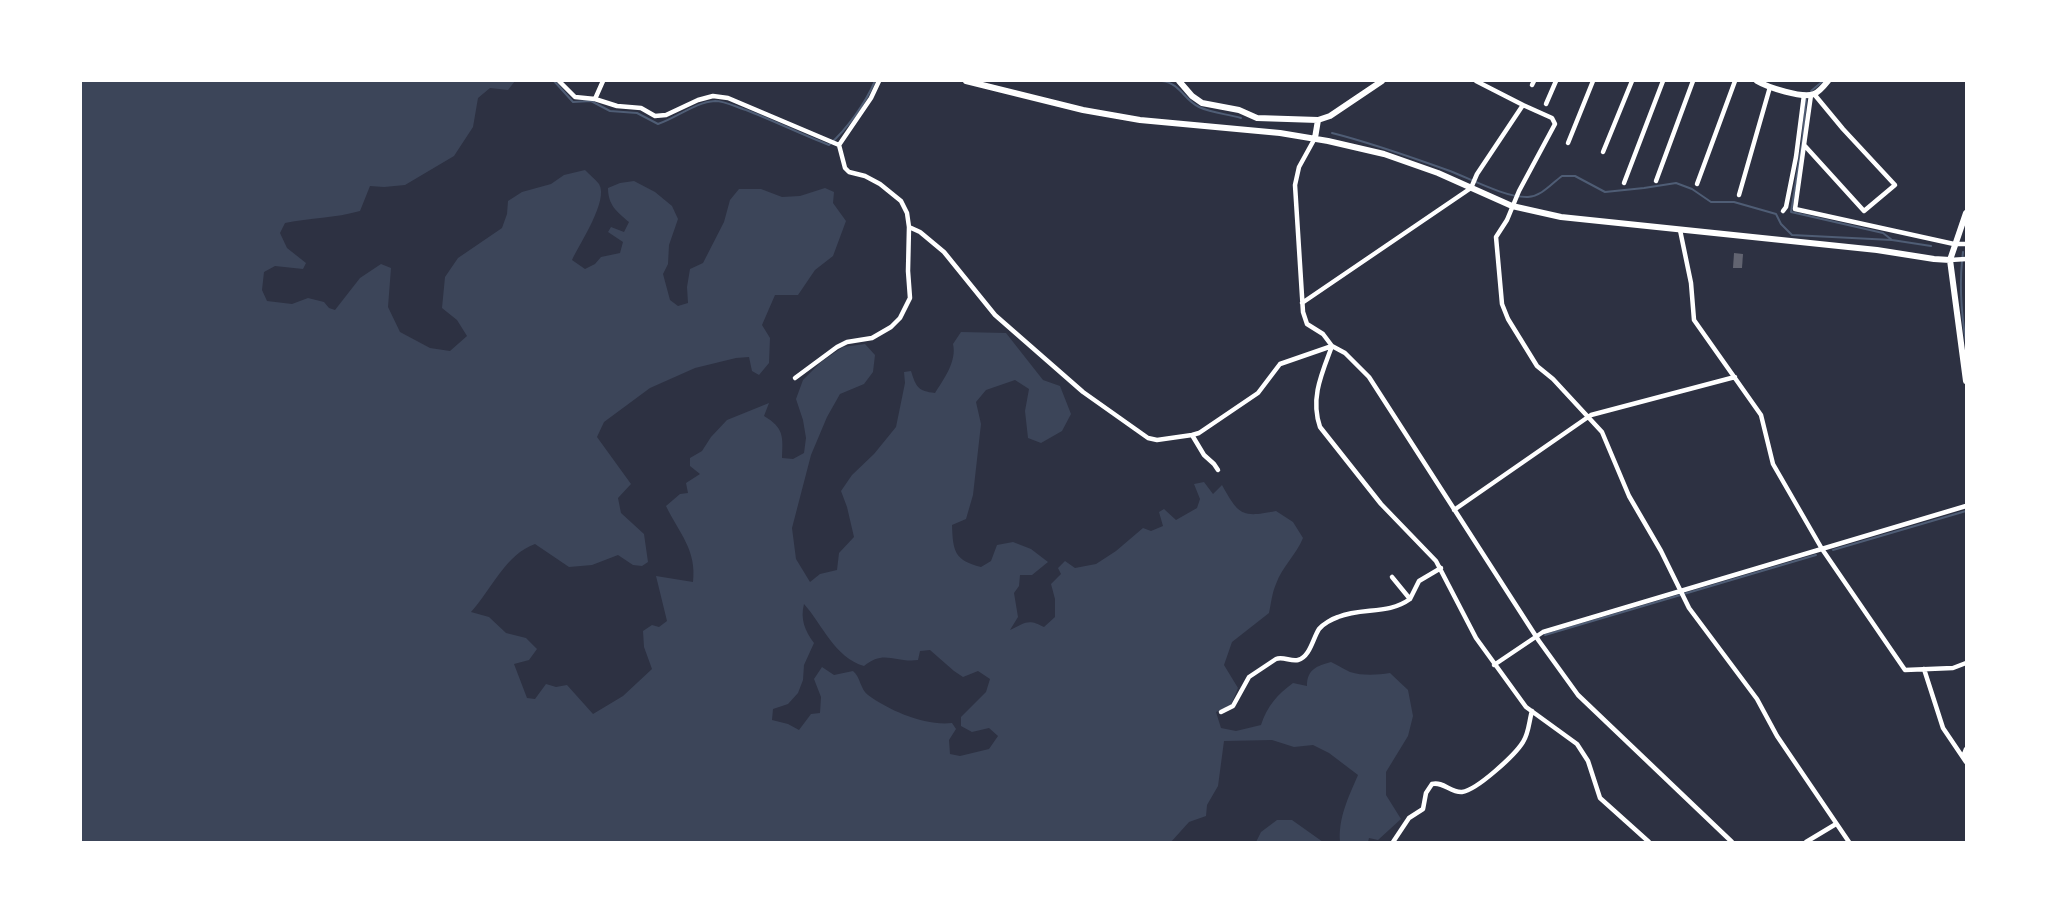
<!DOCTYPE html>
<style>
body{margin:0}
#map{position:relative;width:2047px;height:923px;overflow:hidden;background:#2d3142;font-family:"Fira Sans Condensed",sans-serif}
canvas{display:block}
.frame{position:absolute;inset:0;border:82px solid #fff;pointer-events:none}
</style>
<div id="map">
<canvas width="2047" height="923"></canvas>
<div class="frame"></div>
</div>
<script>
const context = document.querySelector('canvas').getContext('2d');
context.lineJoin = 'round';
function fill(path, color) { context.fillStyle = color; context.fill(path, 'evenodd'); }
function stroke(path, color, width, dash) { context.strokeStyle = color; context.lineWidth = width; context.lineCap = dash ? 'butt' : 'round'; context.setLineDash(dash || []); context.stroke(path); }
fill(new Path2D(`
 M81,81H515L508,90L490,88L478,98L473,127L454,156L405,185L384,187L370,186L360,211C335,218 310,218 285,223L280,233L287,248L306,263L303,269L275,266L264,272L262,290L267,301L292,304L308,298L324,302L329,308L335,310L360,278L381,264L391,268L388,307L400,332L430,348L450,351L467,336L457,320L442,308L445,277L458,258L502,228L507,214L508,201L522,192L551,184L564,175L585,170C589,174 595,179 599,184C609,200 580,243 572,260L585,269L595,264L601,257L620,253L623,242L608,232L611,227L624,232L629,222C617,212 608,205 608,188L620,183L634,181L655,192L672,206L678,219L669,245L668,264L663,274L670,300L678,306L688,303L687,287L690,269L703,263L724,222L730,200L739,189H761L782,197L800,196L825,188L834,192L833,203L846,221L833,256L815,270L798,295H775L762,325L770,338L769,363L759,375L752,371L749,357L736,358L695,368L650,388L604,422L597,437L631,484L618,498L621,513L644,534L648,562L642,566L633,565L618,555L592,565L569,567L535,544C506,554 491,590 471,612L489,617L506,633L526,638L537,649L529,660L514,664L527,698L535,699L546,684L556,687L567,685L593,714L623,696L652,669L644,647L643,631L652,625L659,627L667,621L656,576L693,582C697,550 679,533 666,506L680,494L688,493L686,483L700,474L690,466V458L702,451L711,437L727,420L769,403L764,416C784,428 783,436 782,458L793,459L804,453L806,438L803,420L796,399L803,380L821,362L843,347L865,344L875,355L873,372L864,384L840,394L827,417L811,455L792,528L796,559L810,582L820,574L837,570L839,553L854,537L847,507L841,491L852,475L874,454L896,427L905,383L904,372L911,371C916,387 918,391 935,393C944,379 957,361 953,344L961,332L1006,333L1043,380L1060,386L1071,414L1062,431L1041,443L1028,438L1025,411L1029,389L1015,380L986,390L976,402L981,424L973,495L966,519L952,525C953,551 954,560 981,567L991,561L997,545L1013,542L1031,549L1048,562L1032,575H1020L1019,586L1014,593L1018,617L1010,630C1025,623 1028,618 1044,627L1055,617V599L1051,584L1061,574L1058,568L1065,561L1075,568L1096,564L1116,551L1143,528L1151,531L1163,526L1159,512L1164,509L1176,520L1197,508L1200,499L1194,484L1204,482L1213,494L1222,485C1239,515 1241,518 1276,511L1293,522L1303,538C1296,555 1282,567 1276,584C1272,593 1271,604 1269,613L1232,642L1224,665L1238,688L1231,705L1216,712L1221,728L1236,731L1261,725C1267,706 1278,694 1293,683L1307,686C1307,669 1317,666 1331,662C1338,665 1343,669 1350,672C1363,676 1377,675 1390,673L1408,690L1413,716L1408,736L1386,772V795L1401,819L1378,840L1369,838L1368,842H1340C1338,818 1349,796 1358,775L1329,753L1313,745L1294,747L1272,740L1224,741L1218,786L1207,805L1206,816L1189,822L1171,842H81ZM804,604C822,624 835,658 864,666C884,649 895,663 918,660L920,651L930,650L954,671L963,677L978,671L990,679L986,692L961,717V726L972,732L989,728L998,736L989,749L960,756L950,754L949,740L956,729L952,723C925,726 890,711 868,695C860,689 861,678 853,671L834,675L822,667L814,679L821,697L820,713L811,714L799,730L788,724L772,720L773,709L788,704L798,693L803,680L804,665L814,643C805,631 800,619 804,604Z
 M1277,820H1292L1323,842H1256L1261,832Z`), '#3c4559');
stroke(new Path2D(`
 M554,81L573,102L591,101L610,111L637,113L658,124C677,118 695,102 715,101C725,101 736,107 746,110C774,121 801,134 829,145C847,129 865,104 875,81
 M1162,81C1180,83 1184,100 1199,107C1212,113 1227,114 1241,118
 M1811,91L1823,81
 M1806,100L1802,144L1791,212L1883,233L1892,240
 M1332,133C1372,143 1411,157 1450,171C1471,179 1506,198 1528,197C1542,196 1551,184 1562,176H1575L1605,192L1644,188L1676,183L1692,189L1711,202H1734L1776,214L1781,224L1792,235L1892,240L1931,246
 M1963,252C1959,282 1961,312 1966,342
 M1833,550L1966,511
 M1545,635L1816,555`), '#4f5d75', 2);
fill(new Path2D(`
 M1734,253L1743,254L1742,268H1733Z`), '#626471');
stroke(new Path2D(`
 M559,81L575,97L595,99L603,81
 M879,81L871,98L839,145L845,168L849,172L865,176L880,184L901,201L907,213L909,227L920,232L944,252L995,315L1083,392L1148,438L1157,440L1192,435L1199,433L1258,393L1280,364L1332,346L1345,353L1369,377L1539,641L1578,695L1732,842
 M1532,85L1534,81
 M1811,95L1795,209L1954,244H1966
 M595,99L617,106L641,108L655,116L666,115L698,100L713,96L728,98L839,145
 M1546,104L1556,81
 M1523,105L1552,118L1555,124L1519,191L1507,220L1496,237L1502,304L1508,319L1537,366L1553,379L1602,432L1629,496L1661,551L1689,608L1757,699L1777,736L1849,842
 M1315,138L1299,167L1295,185L1303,312L1307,324L1323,334L1332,346C1322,373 1310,398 1320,427L1381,504L1436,561L1476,638L1526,707L1577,744L1588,761L1600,798L1649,842
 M1568,143L1593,81
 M1805,146L1864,211L1895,185L1843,129L1814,94
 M1603,152L1632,81
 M1656,181L1693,81
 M1624,183L1663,81
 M1697,184L1735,81
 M1739,195L1770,87
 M1783,211L1786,207L1796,157L1804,95
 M1680,230L1691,283L1694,320L1761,415L1773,464L1822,549L1905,670L1953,668L1966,663
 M1950,260L1966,259
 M1302,303L1471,188L1477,174L1523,105L1476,81
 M795,378L837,347L847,342L872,338L891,327L900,318L910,298L908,271L909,227
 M1192,435L1204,455L1214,464L1218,470
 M1454,510L1591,415L1735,377
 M1392,577L1410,599L1419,581L1441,568
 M1494,665L1543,632L1966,506
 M1924,669L1943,728L1966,762
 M1221,712L1233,706L1249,677L1276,659C1283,656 1291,662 1298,660C1310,657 1313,638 1319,629C1323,624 1332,619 1338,617C1363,607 1388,615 1410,599
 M1963,757L1966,749
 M1393,842L1409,818L1423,809L1426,793L1432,784C1443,781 1451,793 1462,792C1477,790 1515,755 1523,742C1529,733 1529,721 1532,711
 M1806,842L1836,824`), '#fff', 4.5);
stroke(new Path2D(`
 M966,81L1083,110L1140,120L1280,133L1328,141L1384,154L1438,173L1512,206L1561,217L1877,250L1934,259L1950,260
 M1179,81L1192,96L1202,103L1239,110L1257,118L1318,120L1330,116L1382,81
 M1757,81C1767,87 1803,99 1814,94C1819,92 1824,86 1828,81
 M1315,138L1318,120
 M1966,213L1950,260L1966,381`), '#fff', 6);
</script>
